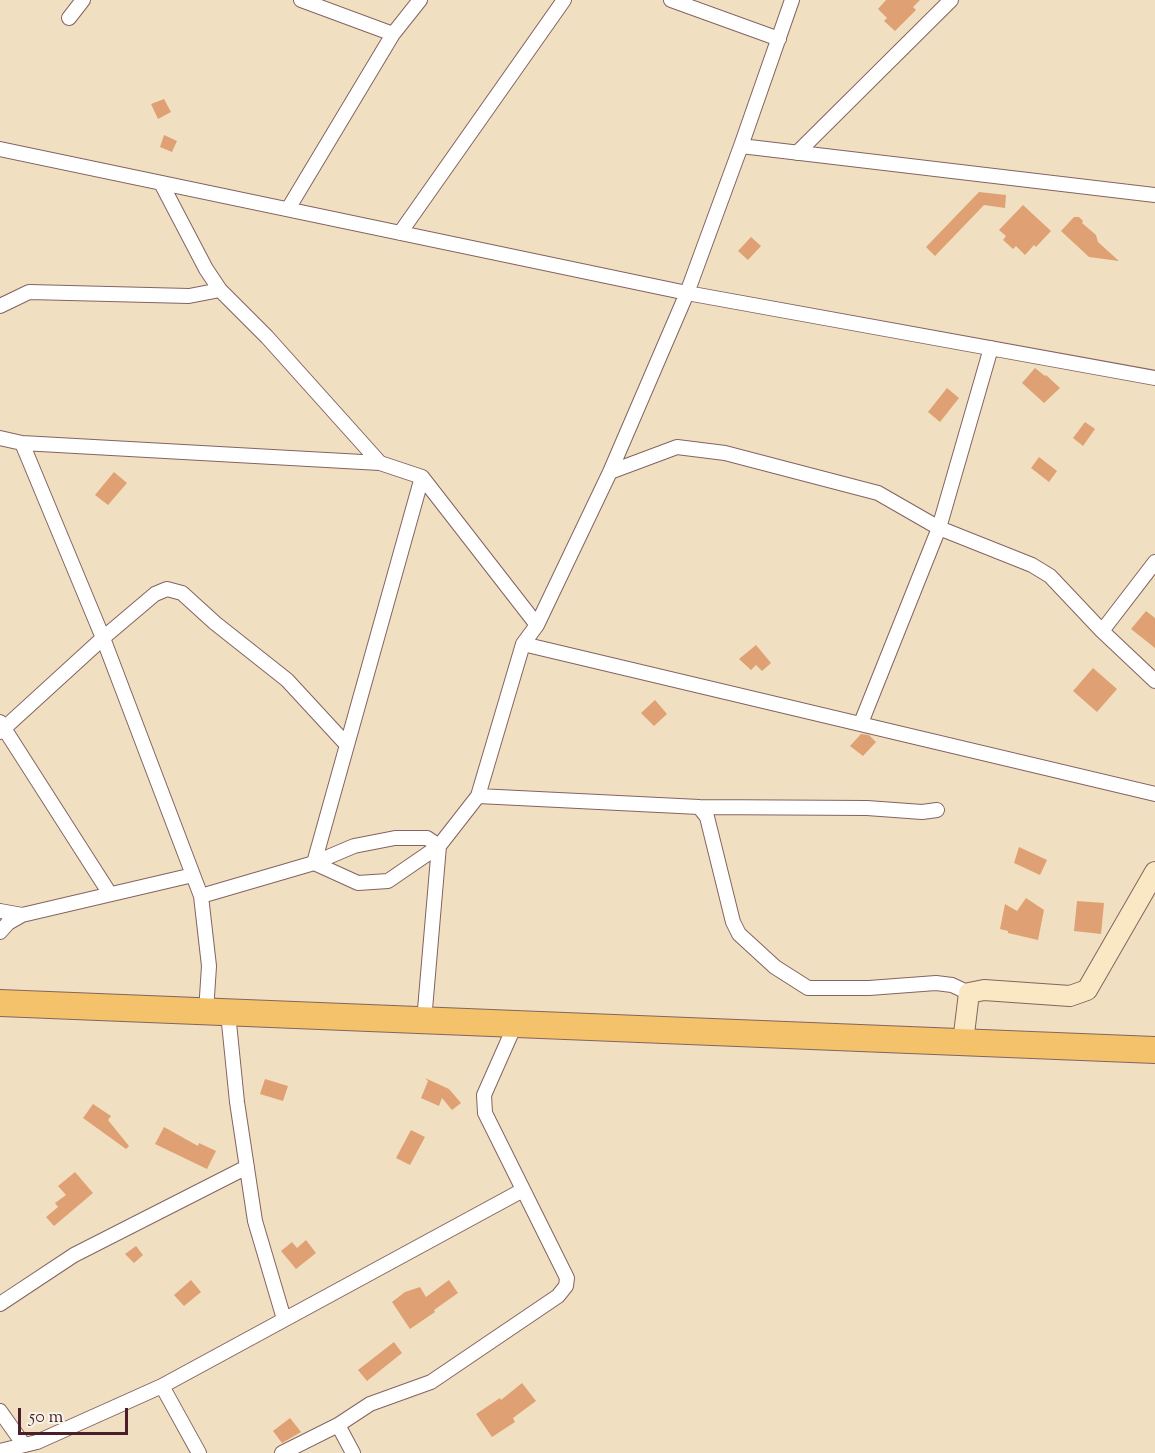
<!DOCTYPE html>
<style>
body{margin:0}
#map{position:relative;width:1155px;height:1453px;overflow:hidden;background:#f0e0c1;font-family:"Sorts Mill Goudy",serif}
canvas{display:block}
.scale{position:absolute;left:18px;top:1408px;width:110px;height:27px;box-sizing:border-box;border:3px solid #4a1f2b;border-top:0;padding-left:8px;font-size:18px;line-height:21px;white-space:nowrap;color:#4a1f2b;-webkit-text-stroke:4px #f7f3e8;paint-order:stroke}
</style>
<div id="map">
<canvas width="1155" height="1453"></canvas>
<div class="scale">50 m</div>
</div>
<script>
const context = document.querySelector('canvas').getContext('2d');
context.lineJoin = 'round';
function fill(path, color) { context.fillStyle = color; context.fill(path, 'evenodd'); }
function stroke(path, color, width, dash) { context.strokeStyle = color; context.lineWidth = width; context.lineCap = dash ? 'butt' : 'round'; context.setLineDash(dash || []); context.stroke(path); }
fill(new Path2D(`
 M886,0H920L913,7L916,10L895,31L884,21L887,18L878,9Z
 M164,99L171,112L158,119L151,104Z
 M164,135L177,141L172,152L160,147Z
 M979,192L1006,195L1005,208L984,205L935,256L926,247Z
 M1023,205L1051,231L1036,247L1034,245L1025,255L1016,246L1013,249L1003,240L1006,236L999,230Z
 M1074,217H1079L1083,221L1082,223L1096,235L1098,242L1119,261L1089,257L1061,231Z
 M751,237L761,246L748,260L738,251Z
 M1035,368L1045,376L1046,375L1060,388L1044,403L1022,383Z
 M947,388L959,398L940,422L928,412Z
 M1085,422L1095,429L1083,446L1073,438Z
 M1039,457L1057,471L1049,482L1031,468Z
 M114,472L127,483L108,505L95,495Z
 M1146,611L1155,618V648L1131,629Z
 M756,645L771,663L762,671L756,665L751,670L739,659Z
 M1093,668L1117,689L1097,712L1073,691Z
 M655,700L667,714L654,726L641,713Z
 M861,734L869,735L876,742L863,756L850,746Z
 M1019,847L1047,860L1040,875L1014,863Z
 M1026,898L1044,910L1038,940L1008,933V931L1000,929L1005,904L1017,911Z
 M1077,901L1104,903L1101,934L1074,931Z
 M425,1078L449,1089L461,1103L452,1110L442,1098L439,1106L421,1098L428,1081Z
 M265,1079L288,1086L283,1101L260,1094Z
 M93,1104L111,1116L108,1120L129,1146L126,1149L83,1118Z
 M164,1127L198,1146L199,1143L216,1151L207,1169L155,1144Z
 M411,1130L425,1137L410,1165L396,1158Z
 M75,1172L93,1193L54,1226L46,1217L58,1207L55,1203L66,1195L58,1186Z
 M306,1240L316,1253L296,1269L281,1251L292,1242L297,1248Z
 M136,1246L143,1255L134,1263L125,1254Z
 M191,1280L201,1292L184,1306L174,1295Z
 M449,1280L458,1293L434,1310L435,1312L410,1329L392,1302L405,1292L420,1287L426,1297Z
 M394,1342L402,1353L367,1381L358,1370Z
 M522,1383L536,1401L513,1418L515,1422L492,1437L476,1414L500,1398L501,1400Z
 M290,1418L301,1432L282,1443L273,1431Z`), '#dfa073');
const street = new Path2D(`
 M301,0L393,34
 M671,0L779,39
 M69,18L83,0
 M741,146L1155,195
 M0,149L687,293L1155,378
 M797,153L951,0
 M161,183L206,269L220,290L267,337L380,463
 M288,209L393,34L420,0
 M400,233L564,0
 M0,306L29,292L189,296L220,290
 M0,438L22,443L380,463L422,477L537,625
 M22,443L103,638L201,896L209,966L206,1012
 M610,472L677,447L725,453L878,493L939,528L1032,565L1050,576L1102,631L1155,681
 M1102,631L1155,562
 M523,644L1155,794
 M0,722L110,894
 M861,723L939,528L991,348
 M0,732L103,638L155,594L167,589L182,593L215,623L287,680L347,745
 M478,796L699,807L707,817L733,922L739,934L775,967L808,988H869L936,983L952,985L969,993
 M699,807L867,808L922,812L937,810
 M314,863L358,883L388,881L439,846L478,796L523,644L537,625L610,472L687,293L741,146L792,0
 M314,863L354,846L395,838H427L439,846L424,1021
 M201,896L314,863L422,477
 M0,911L22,915
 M0,932L8,923L22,915L193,875
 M228,1013L237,1102L255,1221L284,1319
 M0,1304L74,1255L247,1167
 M162,1386L199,1453
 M0,1411L24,1445
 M338,1425L353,1453
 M0,1451L37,1442L162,1386L523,1190
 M282,1453L338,1425L370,1404L431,1382L558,1296L566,1286L567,1278L485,1113L484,1095L515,1025`);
const secondary = new Path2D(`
 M963,1042L969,993L984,990L1070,996L1087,990L1155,872`);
const highway = new Path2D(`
 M0,1003L1155,1050`);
stroke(street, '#846360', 16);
stroke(secondary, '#846360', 22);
stroke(highway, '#846360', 28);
stroke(street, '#fff', 14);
stroke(secondary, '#fae7c3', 20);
stroke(highway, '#f3c26a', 26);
</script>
